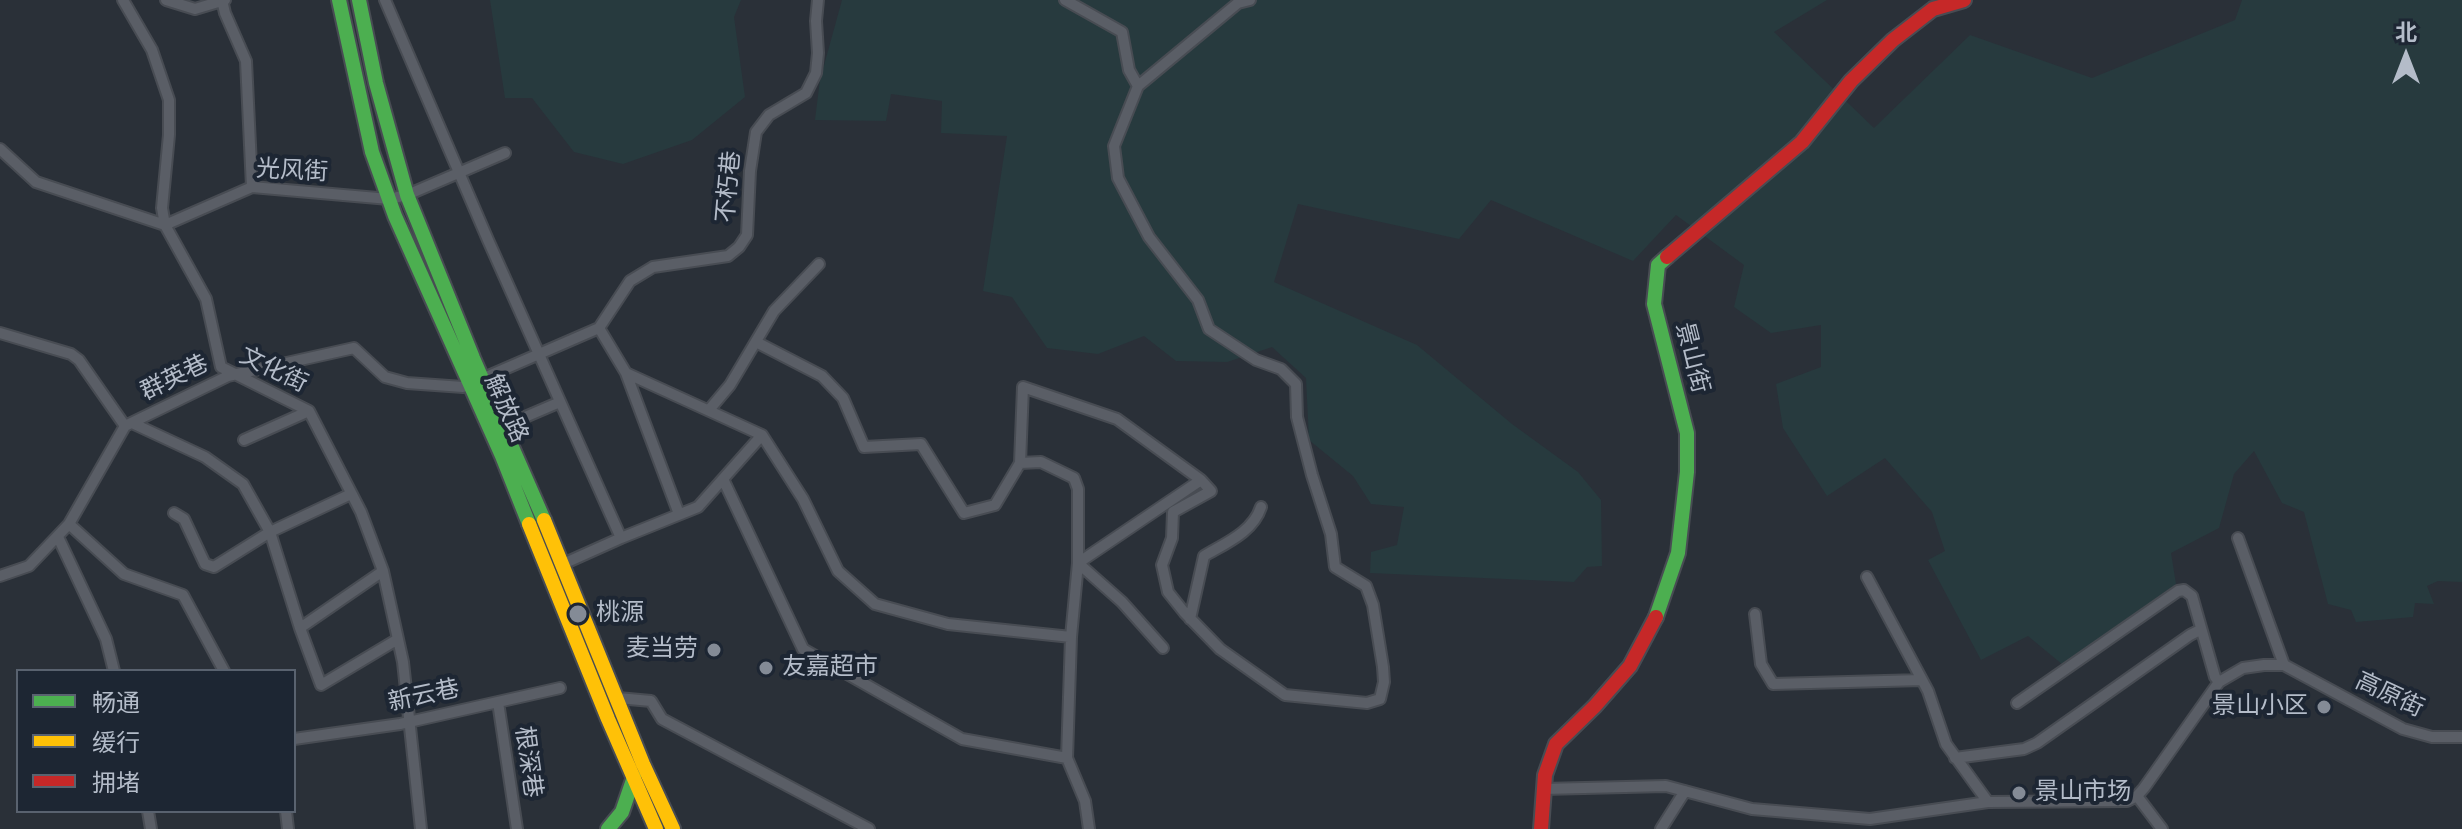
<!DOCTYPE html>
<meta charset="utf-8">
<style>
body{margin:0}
#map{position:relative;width:2462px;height:829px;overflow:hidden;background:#2a3038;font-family:"Titillium Web","Noto Sans SC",sans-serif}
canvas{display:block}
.legend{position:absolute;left:16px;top:669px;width:280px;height:144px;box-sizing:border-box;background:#1d2633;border:2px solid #59626f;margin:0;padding:10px 14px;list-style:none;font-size:24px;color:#b4bcc9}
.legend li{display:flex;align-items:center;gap:16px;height:40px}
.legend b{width:40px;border:2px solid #59626f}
.north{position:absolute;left:2366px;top:16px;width:80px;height:80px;-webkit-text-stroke:6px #1d2633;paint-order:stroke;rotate:0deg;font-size:22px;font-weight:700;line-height:32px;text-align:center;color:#b4bcc9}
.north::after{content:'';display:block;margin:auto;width:28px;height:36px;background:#b4bcc9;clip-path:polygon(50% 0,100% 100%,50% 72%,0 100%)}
</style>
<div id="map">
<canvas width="2462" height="829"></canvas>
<ul class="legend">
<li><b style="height:10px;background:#4caf50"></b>畅通</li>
<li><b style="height:10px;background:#ffc107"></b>缓行</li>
<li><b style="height:10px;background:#c62828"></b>拥堵</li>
</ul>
<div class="north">北</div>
</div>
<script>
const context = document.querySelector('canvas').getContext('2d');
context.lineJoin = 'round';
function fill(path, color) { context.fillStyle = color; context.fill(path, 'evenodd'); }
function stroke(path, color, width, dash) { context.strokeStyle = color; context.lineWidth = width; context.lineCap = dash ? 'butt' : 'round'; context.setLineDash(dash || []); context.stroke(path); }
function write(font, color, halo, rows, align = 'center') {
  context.font = font + ' "Titillium Web","Noto Sans SC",sans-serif'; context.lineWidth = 8; context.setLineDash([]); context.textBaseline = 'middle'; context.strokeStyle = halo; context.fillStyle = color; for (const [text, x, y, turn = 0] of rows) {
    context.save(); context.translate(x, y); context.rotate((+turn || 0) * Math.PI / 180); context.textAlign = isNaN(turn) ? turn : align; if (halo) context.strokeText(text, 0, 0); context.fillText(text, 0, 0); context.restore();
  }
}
fill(new Path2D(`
 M490,0H741L734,17L745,97L692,140L623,164L574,152L532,98H505Z
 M842,0H1827L1774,32L1874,128L1970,35L2092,78L2235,20L2242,0H2462V582L2438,581L2427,586L2434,604L2415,603L2413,617L2356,622L2351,610L2328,604L2304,512L2282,503L2254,451L2234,474L2219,528L2171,553L2176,584L2063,665L2028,636L1981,660L1928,560L1945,551L1932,512L1885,458L1827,496L1783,428L1776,384L1821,367V325L1771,333L1734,307L1744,265L1676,215L1633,261L1491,200L1459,239L1298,204L1274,282L1417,345L1512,424L1578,472L1601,500L1602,566L1587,567L1574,582L1370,573L1371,552L1397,545L1404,507L1371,504L1353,476L1309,440L1306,378L1272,347L1227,362L1176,361L1144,336L1098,354L1047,348L1012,297L983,291L1007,136L941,133L942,101L891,94L886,121L815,120L820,80Z`), '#273a3e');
const street = new Path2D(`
 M123,0L152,50L169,100V135L162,208L165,225L206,299L221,367L309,411L361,512L383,571L403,662L421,829
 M166,0L195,9L225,0
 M222,0L225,13L246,61L252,187
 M385,0L488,240L621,538
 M1065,0L1122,32L1129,70L1138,86
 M0,149L36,182L165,225L252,187L389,199L407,195L505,153
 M599,328L626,373L762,435
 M0,333L71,354L79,360L125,426
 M756,342L822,376L843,398L864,447L921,444L964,513L995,505L1020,463L1023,387L1117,419L1201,480L1078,563L1122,602L1163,648
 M626,373L679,514
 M709,410L730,385L774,311L819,264
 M132,423L205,457L243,484L270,532L300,628L321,685L398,639
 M504,426L560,402
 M244,440L309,411
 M1020,463L1041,462L1074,478L1078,489V563L1071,637L1067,758
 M723,479L803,649L962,739L1067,758L1085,801L1089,829
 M1201,480L1211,491L1173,512L1172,538L1162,565L1168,592L1184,612L1220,649L1285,695L1367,703L1380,699L1384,682L1383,667L1373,605L1366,586L1335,567L1331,534L1312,475L1297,417L1296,384L1281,369L1256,360L1209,329L1198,300L1149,237L1118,178L1114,146L1138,86L1238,3L1250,0
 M174,513L184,519L205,564L214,567L270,532L351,494
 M69,524L125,426L228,376L354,348L385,377L407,383L463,387L599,328L630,281L653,267L728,256L739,247L747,235L750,171L756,132L769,115L806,93L816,73L818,53L816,21L818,0
 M58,537L106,639L114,671
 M2238,538L2284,665
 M563,564L621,538L698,507L762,435L803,499L838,571L875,604L948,624L1071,637
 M0,576L29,566L69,524L124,574L183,595L224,671
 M1867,577L1928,691L1946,744L1988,802
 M1755,614L1761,664L1773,684L1922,680
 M1190,619L1204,556C1226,543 1253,532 1261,507
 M300,628L383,571
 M618,698L651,701L662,719L869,829
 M498,702L517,829
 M2017,703L2178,591L2184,590L2192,596L2215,677L2219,682
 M294,739L400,724L560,688
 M1955,758L2024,749L2037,743L2190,635L2200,630
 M1543,789L1666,786L1752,809L1870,819L1988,802L2127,801L2137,796L2144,788L2219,682L2243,668L2264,665H2284L2403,729L2432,737H2462
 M2137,796L2162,829
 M148,811L151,829
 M286,811L288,829
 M1661,829L1685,791`);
const fast = new Path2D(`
 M339,0L372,152L395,216L502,456L529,524
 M359,0L376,83L407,195L473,358L544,520
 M1656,617L1678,553L1687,472V433L1654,304L1658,265L1667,257
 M608,829L622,812L634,777`);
const slow = new Path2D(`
 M544,520L643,764L673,829
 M529,524L608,719L656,829`);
const jam = new Path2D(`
 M1667,257L1802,142L1851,81L1893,40L1933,9L1964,0
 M1541,829L1545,775L1556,744L1595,706L1630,666L1656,617`);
stroke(street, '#484c53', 14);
stroke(fast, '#484c53', 18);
stroke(slow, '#484c53', 18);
stroke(jam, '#484c53', 18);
stroke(street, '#5a5e66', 10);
stroke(fast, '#4caf50', 14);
stroke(slow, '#ffc107', 14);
stroke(jam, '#c62828', 14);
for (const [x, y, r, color] of [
 [578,614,10,"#848b96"],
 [714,650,8,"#848b96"],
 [766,668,8,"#848b96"],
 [2324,707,8,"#848b96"],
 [2019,793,8,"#848b96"]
]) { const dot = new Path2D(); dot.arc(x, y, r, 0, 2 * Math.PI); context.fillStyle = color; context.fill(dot); stroke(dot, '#1d2633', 3); }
write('24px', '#b4bcc9', '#1d2633', [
 ["光风街",292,172,3],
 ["不朽巷",730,187,-85],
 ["景山街",1691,358,76],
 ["文化街",273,371,26],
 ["群英巷",175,379,-26],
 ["解放路",505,409,66],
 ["高原街",2389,696,25],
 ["新云巷",424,697,-12],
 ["根深巷",527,762,82]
]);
write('24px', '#b4bcc9', '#1d2633', [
 ["桃源",596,614],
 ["麦当劳",698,650,"right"],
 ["友嘉超市",782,668],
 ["景山小区",2308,707,"right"],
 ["景山市场",2035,793]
], 'left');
</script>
